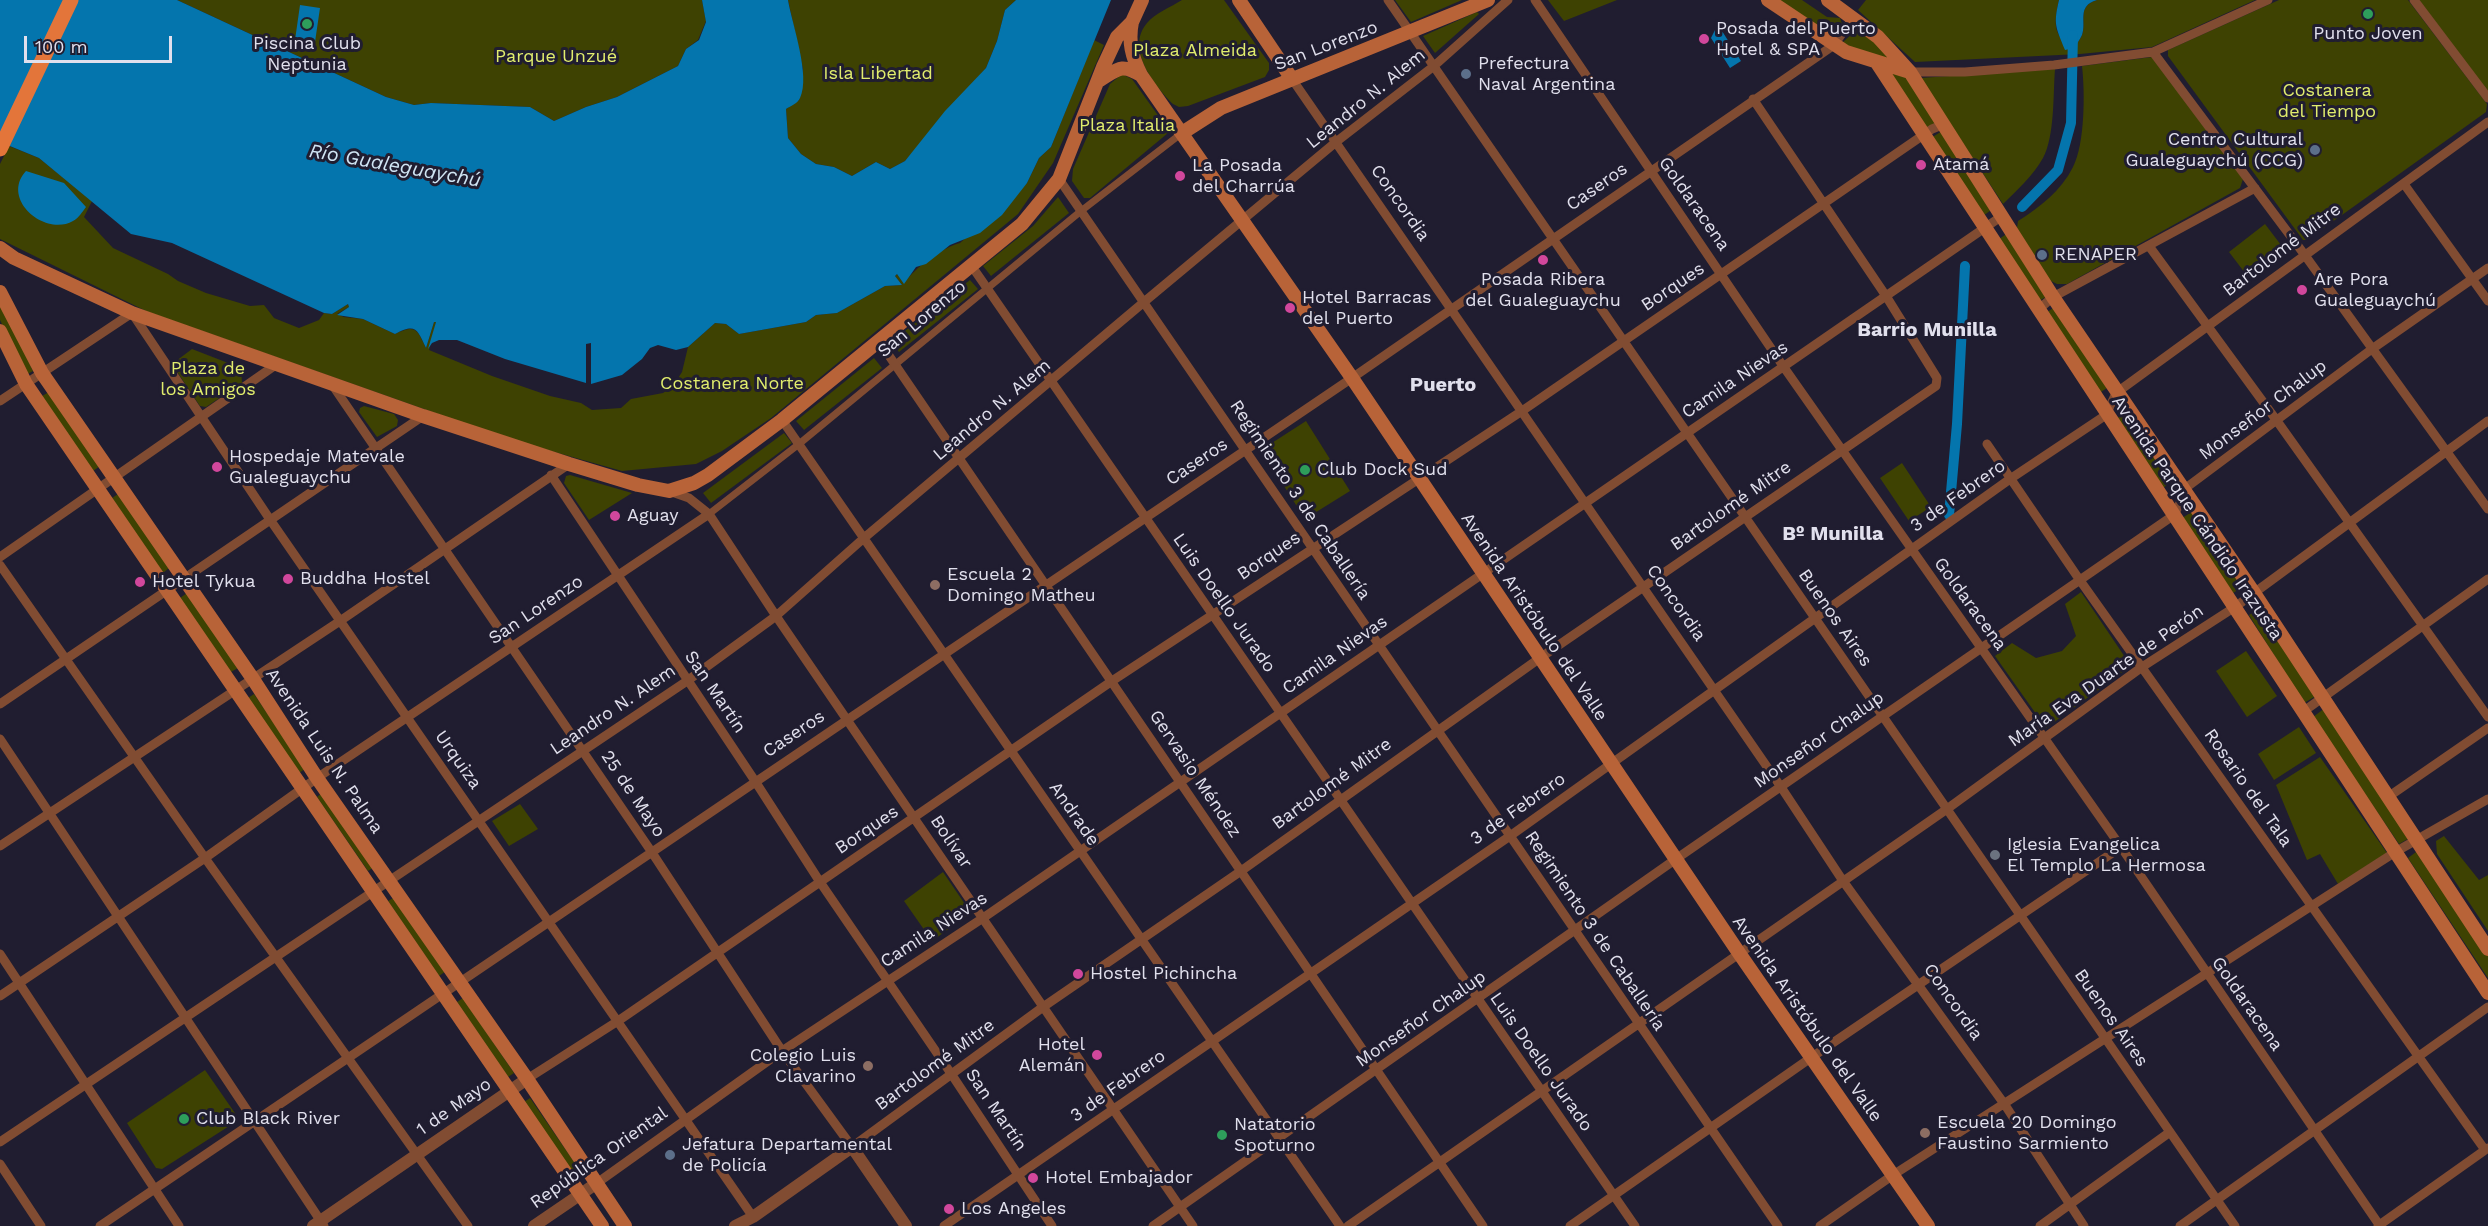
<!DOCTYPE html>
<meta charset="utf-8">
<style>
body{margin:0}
#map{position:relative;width:2488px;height:1226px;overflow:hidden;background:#201d30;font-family:"Work Sans",sans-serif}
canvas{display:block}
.scale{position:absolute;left:24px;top:36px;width:148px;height:27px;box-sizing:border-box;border:3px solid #e1e0ed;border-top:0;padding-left:8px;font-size:18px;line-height:21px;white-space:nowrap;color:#e1e0ed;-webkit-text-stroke:4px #201d30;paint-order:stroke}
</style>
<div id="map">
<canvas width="2488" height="1226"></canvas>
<div class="scale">100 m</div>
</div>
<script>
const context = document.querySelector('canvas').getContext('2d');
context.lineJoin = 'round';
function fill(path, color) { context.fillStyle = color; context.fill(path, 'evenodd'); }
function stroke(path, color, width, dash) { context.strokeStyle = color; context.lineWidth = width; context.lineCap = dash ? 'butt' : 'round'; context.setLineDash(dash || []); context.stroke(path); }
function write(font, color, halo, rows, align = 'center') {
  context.font = font + ' "Work Sans",sans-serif'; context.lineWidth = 6; context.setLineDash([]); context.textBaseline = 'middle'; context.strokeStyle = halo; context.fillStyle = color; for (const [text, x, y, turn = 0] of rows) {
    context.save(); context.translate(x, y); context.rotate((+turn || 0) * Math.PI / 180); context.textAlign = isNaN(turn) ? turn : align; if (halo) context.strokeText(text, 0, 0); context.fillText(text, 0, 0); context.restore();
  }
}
fill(new Path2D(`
 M177,0H702L706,21L698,40L686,49L678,66L617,97L586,107L554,121L530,107L431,103L414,105L386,97Z
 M788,0H1016L1005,10L997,41L986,68L905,161L890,169L876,162L852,176L834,167L816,164L801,154L788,138L786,109L799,100L803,69Z
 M1182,0H1224L1269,63V70L1265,77L1188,106L1179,107L1173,104C1154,85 1125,49 1147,23C1155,13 1171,7 1182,0Z
 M1395,0H1462L1411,22Z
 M1548,0H1617L1564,21Z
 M1776,0H1802L1827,17L1840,18L1843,27L1839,34L1832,37Z
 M1866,0H2059C2054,22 2052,37 2074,48C2076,43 2080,40 2082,35C2087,22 2076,6 2097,0H2255L2152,47L2080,54L1915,62L1858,10Z
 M2279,0H2408L2487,104L2486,112L2307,240H2303L2168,56V50Z
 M2419,0H2488V92Z
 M1477,12L1479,14L1435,53L1423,36Z
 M1859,27L1895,62L1841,44Z
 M1094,40L1104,45L1053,163L1018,214L771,418L722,451L696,464L622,471L512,440L148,312L0,239V164L9,146L39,158L92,201L84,217L113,248L168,274L178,281L206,293L250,306L264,305L274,318L299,328L319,320L324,313L332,314L348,304L349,307L337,314L344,317L363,319L395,334C416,324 417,329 426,348L434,322H436L429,350L492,376L550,396L581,403L592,410L621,408L631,399L663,393L673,386L682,372L688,347L715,323L726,324L739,334L806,322L816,315L837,313L885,286L902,285L895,276L897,274L904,283C915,268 941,248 960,243L1027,183L1039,158L1051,147Z
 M2152,57L2243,179L2240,188L2067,284H2057L2049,280L2017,228L2018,221C2040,207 2061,191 2073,167C2085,144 2085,92 2082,66Z
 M2055,69C2053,94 2055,136 2043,158C2033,176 2017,190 2003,204L1920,78Z
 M1906,71L1938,123L1925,130L1886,72Z
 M1122,74L1132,79L1167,128L1168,133L1090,198H1084L1072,181L1073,169L1110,84Z
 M1942,131L1994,208L1983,216L1931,138Z
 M1058,197L1069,213L991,276L983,266L1033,226Z
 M2265,224L2281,245L2245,273L2229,252Z
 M2008,233L2049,295L2039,301L1999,239Z
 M970,280L978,289L899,352L891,342Z
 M0,302L33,371L26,375L0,320Z
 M2056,306L2110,386L2098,394L2046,313Z
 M192,349L241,368L242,383L206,407L200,406L172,364Z
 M874,358L882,368L804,430L796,421Z
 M49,392L100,466L93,471L42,396Z
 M364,406L394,414L398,420L397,426L377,437L359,412L360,408Z
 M2127,412L2173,480L2162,489L2114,420Z
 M1306,421L1350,491L1305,519L1261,450Z
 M784,433L792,443L711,503L703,493Z
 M1902,463L1931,507L1909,521L1880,478Z
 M570,475L632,493L589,520L564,483L566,476Z
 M118,494L169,568L163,573L112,498Z
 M2195,510L2246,585L2233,593L2182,518Z
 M2081,592L2131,666L2046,728L1995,656L2012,643L2036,658L2062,651L2076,636L2065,604Z
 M187,593L238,668L231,672L180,598Z
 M2260,608L2316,696L2304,703L2249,615Z
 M2246,651L2277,696L2247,717L2216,671Z
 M254,694L305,769L299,773L248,698Z
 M2325,708L2411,837L2399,844L2313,717Z
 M2299,727L2316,753L2274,780L2258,754Z
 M2320,757L2387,853L2338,884L2320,854L2307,860L2276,785Z
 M323,792L374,867L368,871L317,797Z
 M520,804L538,829L509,846L492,821Z
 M2444,836L2479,880L2488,875V931L2437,854L2436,841Z
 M2420,849L2488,951V978L2408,858Z
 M943,872L971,913L932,941L904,901Z
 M395,897L446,971L439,976L388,901Z
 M463,998L514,1073L508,1077L457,1002Z
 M205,1070L237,1116L234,1123L162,1169L156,1168L127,1123Z
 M530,1098L581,1172L575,1177L524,1102Z`), '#3e4202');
fill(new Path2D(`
 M0,0H177L386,97L414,105L431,103L530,107L554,121L586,107L617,97L678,66L686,49L699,40L706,22L702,0H788C792,24 811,76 800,98C798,103 791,106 786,109L788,138L801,154L816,164L834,167L852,176L876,162L890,169L905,161L945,111L986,68L997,41L1005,10L1016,0H1111L1051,147L1039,158L1027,183L1002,215L980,233L950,245L926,264L916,267L904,284L897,274L895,276L902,285L885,286L837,313L816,315L806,322L739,334L726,324L715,323L688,347L676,350L658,345L650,348L642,359L622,375L591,384V343L586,344V383L505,359L457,340H439L432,343L428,349L436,322H434L426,348C417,329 416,323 395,334L363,319L337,315L349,307L348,304L332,314L324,313L172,243L131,234L39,158L0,142Z
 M2059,0H2097C2076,6 2087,22 2082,35C2080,40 2076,44 2074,48L2065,50C2056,27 2053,25 2059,0Z
 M300,5L320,8L315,42L295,40Z
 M1715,30L1719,32L1722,31L1741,61L1730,68L1711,38Z
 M26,171L64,183L86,207C82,212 79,218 73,221C45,237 0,199 26,171Z`), '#0475ad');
stroke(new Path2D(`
 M2022,207L2058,170L2071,123L2073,35
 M1949,515L1957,424L1965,266`), '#0475ad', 10);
stroke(new Path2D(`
 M709,514L799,444L1081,211L1182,133`), '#814c32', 7);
stroke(new Path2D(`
 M1388,0L2235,1226
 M1535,0L1783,366L2121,847L2380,1226
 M2414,0L2488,98
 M2153,52L2304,254L2488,509
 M1910,72H1965L2054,65L2153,52L2268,0
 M1292,79L1781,787L1843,881L2005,1105L2084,1226
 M1059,179L1778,1226
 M2404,184L2488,301
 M2149,246L2277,421L2488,717
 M971,265L1635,1226
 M2039,309L2053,297L2255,188
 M879,341L1483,1226
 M331,383L651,851L782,1051L852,1147L1043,1007L1241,871L1540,658L1936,386L1937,378L1886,296L1753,99
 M0,401L132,313L271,521L753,1217
 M782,420L1340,1226
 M1987,444L2079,579L2485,1150
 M551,475L755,781L820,882L952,1075L1052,1226
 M669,491L689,498L709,514L776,616L1193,1226
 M0,557L277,364
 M0,565L205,858L468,1226
 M0,704L423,416
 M2304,711L2488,579
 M0,739L324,1226
 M2388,797L2488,728
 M0,846L340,621L569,464
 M0,954L179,1226
 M0,996L205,858L317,778L709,514
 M527,1079L618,1021L1112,681L1522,411L1932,129L1942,125
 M0,1142L687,681L776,616L864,538L1144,302L1336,142L1434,66L1508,0
 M0,1164L41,1226
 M597,1183L782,1051L983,918L2002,216
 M100,1226L1352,378L1834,45L1853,18
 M944,1226L1510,836L2010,479L2106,415L2116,393L2488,122
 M1153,1226L1676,859L2174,515L2180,503L2183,490L2372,349L2488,268
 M1348,1226L1947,809L2142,667L2235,607L2488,421
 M1570,1226L1812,1057L2121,847
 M1820,1226L1893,1175L2397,851L2488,799
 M2040,1226L2170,1132
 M2180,1226L2488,1007
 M2378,1226L2488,1148`), '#814c32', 9);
stroke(new Path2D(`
 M313,1226L527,1079
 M534,1226L597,1183
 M735,1226L753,1217L852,1147L906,1226`), '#814c32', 12);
stroke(new Path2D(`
 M1239,0L1292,79
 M1768,0L1846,52L1910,72
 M1828,0L1878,37L1910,72L2053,297L2254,593L2488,949
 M1132,22C1128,42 1132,57 1141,75L1352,378L1739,953L1928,1226
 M1877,63L2488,993
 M1100,80C1118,69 1121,63 1141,75
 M1182,133L1221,108L1488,0
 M0,248L14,258L132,313L423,416L569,464L638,485L669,491L694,483L708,475L782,420L1022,224L1059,179L1103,67L1117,37L1132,22L1142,0
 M0,292L42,373L253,679L317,778L527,1079L625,1226
 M0,331L26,384L602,1226`), '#b86338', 14);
stroke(new Path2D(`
 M0,149L71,0`), '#e3753a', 15);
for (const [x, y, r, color] of [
 [2368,14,6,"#2e9e5b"],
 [307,24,6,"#2e9e5b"],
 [1704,39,6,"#d1479c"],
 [1466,74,6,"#5c6f8a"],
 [2315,150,6,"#5c6f8a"],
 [1921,165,6,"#d1479c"],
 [1180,176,6,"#d1479c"],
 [2042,255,6,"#5c6f8a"],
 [1543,260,6,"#d1479c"],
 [2302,290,6,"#d1479c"],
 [1290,308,6,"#d1479c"],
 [217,467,6,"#d1479c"],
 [1305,470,6,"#2e9e5b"],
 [615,516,6,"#d1479c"],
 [288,579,6,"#d1479c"],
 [140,582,6,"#d1479c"],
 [935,585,6,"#8d6e63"],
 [1995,855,6,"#6b7280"],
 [1078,974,6,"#d1479c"],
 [1097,1055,6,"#d1479c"],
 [868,1066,6,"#8d6e63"],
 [184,1119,6,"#2e9e5b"],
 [1925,1133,6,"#8d6e63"],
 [1222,1135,6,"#2e9e5b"],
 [670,1155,6,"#5c6f8a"],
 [1033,1178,6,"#d1479c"],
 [949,1209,6,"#d1479c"]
]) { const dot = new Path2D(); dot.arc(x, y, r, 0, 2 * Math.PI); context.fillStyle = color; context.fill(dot); stroke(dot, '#201d30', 2); }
write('18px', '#e1e0ed', '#201d30', [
 ["Posada del Puerto",1716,29],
 ["Hotel & SPA",1716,50],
 ["Punto Joven",2368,34,"center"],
 ["Piscina Club",307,44,"center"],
 ["Neptunia",307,65,"center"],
 ["Prefectura",1478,64],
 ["Naval Argentina",1478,85],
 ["Centro Cultural",2303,140,"right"],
 ["Gualeguaychú (CCG)",2303,161,"right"],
 ["Atamá",1933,165],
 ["La Posada",1192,166],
 ["del Charrúa",1192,187],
 ["RENAPER",2054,255],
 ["Posada Ribera",1543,280,"center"],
 ["del Gualeguaychu",1543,301,"center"],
 ["Are Pora",2314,280],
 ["Gualeguaychú",2314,301],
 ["Hotel Barracas",1302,298],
 ["del Puerto",1302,319],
 ["Hospedaje Matevale",229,457],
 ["Gualeguaychu",229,478],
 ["Club Dock Sud",1317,470],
 ["Aguay",627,516],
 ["Escuela 2",947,575],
 ["Domingo Matheu",947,596],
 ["Buddha Hostel",300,579],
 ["Hotel Tykua",152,582],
 ["Iglesia Evangelica",2007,845],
 ["El Templo La Hermosa",2007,866],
 ["Hostel Pichincha",1090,974],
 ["Hotel",1085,1045,"right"],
 ["Alemán",1085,1066,"right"],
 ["Colegio Luis",856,1056,"right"],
 ["Clavarino",856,1077,"right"],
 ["Club Black River",196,1119],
 ["Escuela 20 Domingo",1937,1123],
 ["Faustino Sarmiento",1937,1144],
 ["Natatorio",1234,1125],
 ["Spoturno",1234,1146],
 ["Jefatura Departamental",682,1145],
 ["de Policía",682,1166],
 ["Hotel Embajador",1045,1178],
 ["Los Angeles",961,1209]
], 'left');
write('18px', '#e1e0ed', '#201d30', [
 ["San Lorenzo",1326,46,-21],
 ["Leandro N. Alem",1366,99,-39],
 ["Caseros",1597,187,-35],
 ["Concordia",1400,203,55],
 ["Goldaracena",1694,204,55],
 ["Bartolomé Mitre",2282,250,-37],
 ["Borques",1673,287,-34],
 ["San Lorenzo",922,319,-40],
 ["Camila Nievas",1735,380,-34],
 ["Leandro N. Alem",992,410,-40],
 ["Monseñor Chalup",2263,410,-37],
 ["Caseros",1197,462,-34],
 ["3 de Febrero",1958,496,-35],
 ["Regimiento 3 de Caballería",1300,500,56],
 ["Bartolomé Mitre",1731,506,-35],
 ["Avenida Parque Cándido Irazusta",2197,518,56],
 ["Borques",1269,556,-34],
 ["Luis Doello Jurado",1224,603,55],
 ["Concordia",1676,603,55],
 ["Goldaracena",1970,604,54],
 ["San Lorenzo",536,610,-34],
 ["Avenida Aristóbulo del Valle",1534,617,56],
 ["Buenos Aires",1835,618,55],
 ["Camila Nievas",1335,655,-35],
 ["María Eva Duarte de Perón",2106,676,-35],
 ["San Martín",715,692,56],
 ["Leandro N. Alem",613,710,-34],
 ["Caseros",794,734,-34],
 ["Monseñor Chalup",1819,740,-35],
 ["Avenida Luis N. Palma",324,751,56],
 ["Urquiza",458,760,55],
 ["Gervasio Méndez",1195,774,56],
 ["Bartolomé Mitre",1332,784,-36],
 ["Rosario del Tala",2248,788,55],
 ["25 de Mayo",633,794,56],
 ["3 de Febrero",1518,809,-35],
 ["Andrade",1074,814,55],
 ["Borques",867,830,-34],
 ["Bolívar",951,842,56],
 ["Camila Nievas",934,930,-33],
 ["Regimiento 3 de Caballería",1595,931,56],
 ["Concordia",1953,1002,55],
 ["Goldaracena",2247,1004,55],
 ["Buenos Aires",2111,1018,55],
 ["Monseñor Chalup",1421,1019,-35],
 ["Avenida Aristóbulo del Valle",1807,1019,55],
 ["Luis Doello Jurado",1541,1062,55],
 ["Bartolomé Mitre",935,1065,-36],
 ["3 de Febrero",1118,1086,-35],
 ["1 de Mayo",454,1107,-35],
 ["San Martín",996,1110,56],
 ["República Oriental",599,1158,-35]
]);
write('18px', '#e1ed6d', '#201d30', [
 ["Plaza Almeida",1195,51],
 ["Parque Unzué",556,57],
 ["Isla Libertad",878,74],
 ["Costanera",2327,91],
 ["del Tiempo",2327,112],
 ["Plaza Italia",1127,126],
 ["Plaza de",208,369],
 ["los Amigos",208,390],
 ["Costanera Norte",732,384]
]);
write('italic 20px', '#d0e5f4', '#201d30', [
 ["Río Gualeguaychú",395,166,10]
]);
write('bold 20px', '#e1e0ed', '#201d30', [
 ["Barrio Munilla",1927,330],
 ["Puerto",1443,385],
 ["Bº Munilla",1833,534]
]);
</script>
